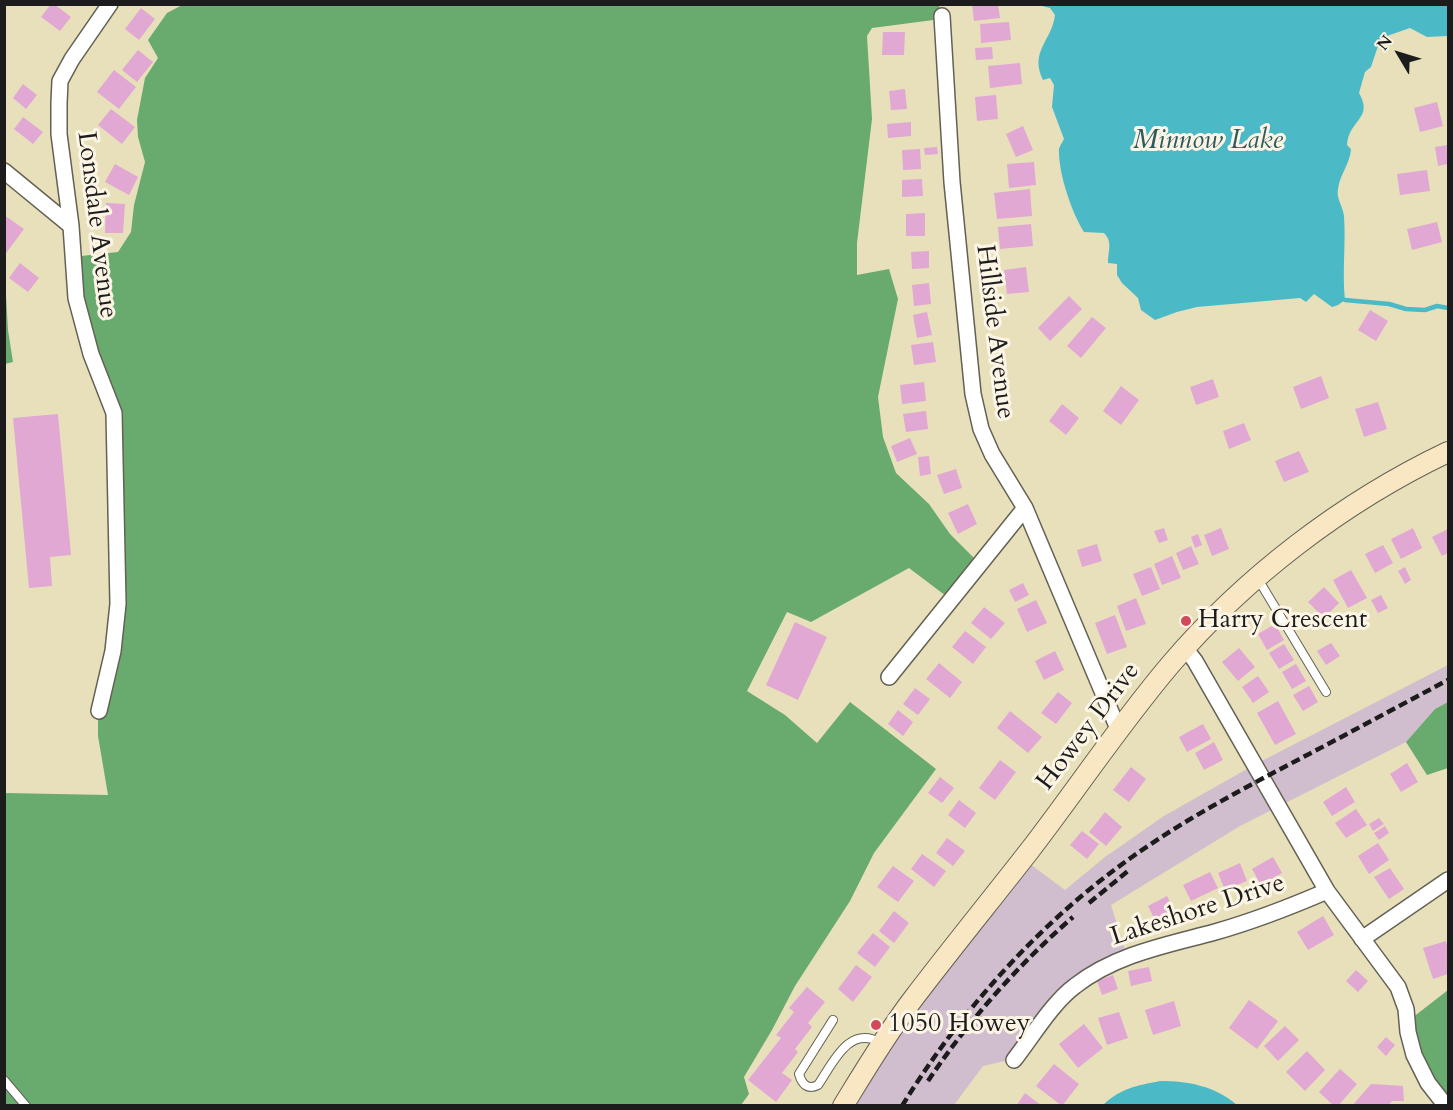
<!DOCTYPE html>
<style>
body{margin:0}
#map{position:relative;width:1453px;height:1110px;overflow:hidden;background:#e8e0bb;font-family:Cardo,serif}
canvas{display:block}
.frame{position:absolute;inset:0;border:6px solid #1c1c1c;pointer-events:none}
.north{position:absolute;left:1369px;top:24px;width:60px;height:60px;-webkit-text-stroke:4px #fcf5e5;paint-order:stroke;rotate:308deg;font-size:16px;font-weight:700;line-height:24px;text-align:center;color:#1c1c1c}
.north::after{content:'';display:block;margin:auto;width:21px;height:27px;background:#1c1c1c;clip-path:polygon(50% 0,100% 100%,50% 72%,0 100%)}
</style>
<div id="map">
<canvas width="1453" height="1110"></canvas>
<div class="frame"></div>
<div class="north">N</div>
</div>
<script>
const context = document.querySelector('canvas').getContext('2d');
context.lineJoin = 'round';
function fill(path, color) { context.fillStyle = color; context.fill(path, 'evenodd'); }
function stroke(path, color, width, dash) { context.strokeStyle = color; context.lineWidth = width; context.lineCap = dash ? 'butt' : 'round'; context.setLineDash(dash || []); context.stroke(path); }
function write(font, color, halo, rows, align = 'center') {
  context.font = font + ' Cardo,serif'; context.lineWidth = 6; context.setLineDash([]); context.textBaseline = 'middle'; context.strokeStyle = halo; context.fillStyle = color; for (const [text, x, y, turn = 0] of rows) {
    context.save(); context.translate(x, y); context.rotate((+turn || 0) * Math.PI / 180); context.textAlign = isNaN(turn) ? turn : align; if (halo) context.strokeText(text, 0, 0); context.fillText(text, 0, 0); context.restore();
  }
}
fill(new Path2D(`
 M1448,665V702L1435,709L1406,742L1240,826L1111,905L1127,957L1100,967L1013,1059L983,1066L954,1105L842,1106L1022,858L1065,890L1105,857L1164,816L1254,765Z`), '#d0bdcd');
fill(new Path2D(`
 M184,4L939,5L941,19L872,28L867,36L872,119L857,243V275L889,269L898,299L878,397L883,437L896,473L929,504L950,534L979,563L950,599L909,568L811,622L787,612L747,691L785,715L817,743L850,702L936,769L874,853L850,901L795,986L772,1030L744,1077L749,1094L741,1105L5,1106V793L108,795L98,736V714L112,651L113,413L72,257L118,252L131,232L134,205L145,162L138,137L137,120L145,78L158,58L148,40L167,13Z
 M5,278L8,330L13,362L5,364Z
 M1448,702V768L1427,775L1406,742L1435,709Z
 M1448,990V1105L1422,1069L1412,1018Z`), '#69ab6e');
fill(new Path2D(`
 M1038,5H1448V36L1427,37L1410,28L1384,37L1379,43L1371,67L1365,72L1359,93C1374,119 1349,119 1347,145L1351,149C1350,164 1340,174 1338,189C1336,199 1343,206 1344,216C1346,244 1342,272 1345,300L1338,305L1332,307L1314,294L1306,302L1300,298L1197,307L1177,312L1155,320L1141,310L1138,298L1122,283L1117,275V264L1108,263C1108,251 1113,242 1104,233L1084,232C1072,213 1059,175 1059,152C1058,148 1062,143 1064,139L1052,107L1054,85L1050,78L1043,80C1029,51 1052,41 1055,15L1050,8Z
 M1160,1081C1188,1081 1215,1086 1237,1105H1103C1121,1088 1136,1086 1160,1081Z`), '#4cbac6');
stroke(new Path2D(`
 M1345,300L1389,304L1406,309L1425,310L1437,306L1448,308`), '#4cbac6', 4.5);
fill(new Path2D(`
 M51,4H54L71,17L60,31L41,17Z
 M972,4H998L1000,18L974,21Z
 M141,8L155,19L139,40L125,29Z
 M1009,22L1011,40L981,43L980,24Z
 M883,32H905L904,55H882Z
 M992,47L993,59L976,60L975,48Z
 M138,50L153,62L137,82L122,70Z
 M1020,63L1022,84L990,88L988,66Z
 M114,70L136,87L119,109L97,92Z
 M23,84L37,95L26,109L13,98Z
 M905,89L907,109L891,110L889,91Z
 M996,95L998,119L977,121L975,97Z
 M1437,102L1443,126L1420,132L1414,108Z
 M111,109L135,127L122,144L98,125Z
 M23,117L43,132L33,144L14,129Z
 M911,122V136L888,138L887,124Z
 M1023,126L1033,150L1016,157L1006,134Z
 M1448,145V164L1438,166L1435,147Z
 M937,147L938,154L925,155L924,148Z
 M920,149L921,169L903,170L902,150Z
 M1034,162L1036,185L1009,188L1007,164Z
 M115,164L138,177L129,195L105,182Z
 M1427,170L1430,191L1400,195L1397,174Z
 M922,179L923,196L902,197V180Z
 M1030,189L1032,216L997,219L994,193Z
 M106,203L125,204L123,233H105Z
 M925,213V236H906V214Z
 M4,215L24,229L4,256Z
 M1437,222L1442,242L1412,250L1407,229Z
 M1031,224L1033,246L1000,249L998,227Z
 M929,251V268L912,269L911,252Z
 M20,263L39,278L28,292L9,278Z
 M1026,267L1029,292L1007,294L1004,270Z
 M929,283L931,304L914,306L912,285Z
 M1069,296L1082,309L1050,341L1038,328Z
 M1370,310L1388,321L1376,341L1358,330Z
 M927,312L932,335L917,338L913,315Z
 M1092,317L1106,328L1081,358L1067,346Z
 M933,342L936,362L914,365L911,345Z
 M1321,376L1329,398L1301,409L1293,387Z
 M1213,379L1219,397L1196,405L1190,387Z
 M924,382L926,401L902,404L900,385Z
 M1121,386L1139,400L1121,425L1103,411Z
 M1378,402L1387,429L1364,437L1355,409Z
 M1062,404L1079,418L1066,435L1049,421Z
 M926,411L928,429L906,432L903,414Z
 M58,414L71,555L50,557L52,586L29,588L13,418Z
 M1244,423L1251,440L1229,449L1223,431Z
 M910,438L917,454L897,462L891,446Z
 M1299,451L1309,472L1284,482L1275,461Z
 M929,456L931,474L920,476L918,457Z
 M956,469L962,488L944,494L937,475Z
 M968,504L977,524L958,534L948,513Z
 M1164,528L1168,540L1159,543L1154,531Z
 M1221,528L1229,549L1212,556L1204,535Z
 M1413,528L1422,548L1401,559L1391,539Z
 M1448,529V553L1442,556L1432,537Z
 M1198,534L1202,545L1195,548L1191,537Z
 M1097,544L1102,561L1082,567L1077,550Z
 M1383,545L1393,563L1375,573L1365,554Z
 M1191,546L1199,564L1183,570L1176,553Z
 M1172,556L1181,578L1162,585L1154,564Z
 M1151,567L1160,589L1142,596L1133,574Z
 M1405,567L1411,580L1405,584L1398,571Z
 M1351,570L1367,598L1348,608L1333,580Z
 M1023,583L1029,595L1015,602L1009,590Z
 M1324,587L1339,603L1324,618L1308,602Z
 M1381,595L1388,608L1378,613L1371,600Z
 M1136,598L1146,624L1126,631L1117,606Z
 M1036,600L1047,623L1027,632L1017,609Z
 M984,607L1005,623L991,639L971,623Z
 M1115,615L1127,647L1107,654L1095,623Z
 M795,622L827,637L798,700L766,685Z
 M1275,624L1284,640L1267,650L1258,634Z
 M965,631L986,647L973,664L952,647Z
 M1331,643L1340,656L1326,665L1317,651Z
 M1284,644L1294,660L1279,669L1269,653Z
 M1239,648L1255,667L1238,681L1222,662Z
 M1055,651L1064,670L1044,680L1035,661Z
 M939,663L962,682L950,698L926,679Z
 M1296,664L1306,681L1292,689L1282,672Z
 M1258,676L1269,692L1253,703L1242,687Z
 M1309,686L1318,702L1303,711L1293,695Z
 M915,688L930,699L918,715L903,704Z
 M1058,692L1072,703L1056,724L1041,713Z
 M1278,701L1296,734L1275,745L1257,713Z
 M898,710L913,722L903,736L888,724Z
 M1010,711L1042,737L1028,753L997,728Z
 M1203,724L1211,739L1187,752L1179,737Z
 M1214,742L1223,760L1204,770L1195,753Z
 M1000,760L1016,772L995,800L979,788Z
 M1407,763L1418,782L1401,792L1390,774Z
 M1131,767L1146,779L1129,802L1113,790Z
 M940,777L954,788L942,803L928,793Z
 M1346,787L1355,802L1332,816L1323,802Z
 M959,800L976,813L965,828L948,815Z
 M1356,809L1367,825L1346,838L1335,823Z
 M1105,812L1122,827L1106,846L1089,832Z
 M1379,818L1384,824L1373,831L1369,824Z
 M1385,826L1389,833L1379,840L1374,833Z
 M1082,831L1099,844L1087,859L1070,845Z
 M947,838L965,851L953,866L936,853Z
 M1378,843L1389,860L1369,874L1358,856Z
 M922,854L946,871L934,887L911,869Z
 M1273,857L1282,873L1261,885L1252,869Z
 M1240,863L1247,881L1225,890L1218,873Z
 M893,866L914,881L898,902L877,887Z
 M1390,868L1404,889L1389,899L1374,877Z
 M1210,872L1218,888L1191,901L1183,885Z
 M1167,896L1174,911L1155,920L1148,906Z
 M894,911L909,923L894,943L879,931Z
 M1323,916L1334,935L1308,950L1297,932Z
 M873,933L890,947L875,967L857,953Z
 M1446,941L1448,951V974L1433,979L1423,948Z
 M856,965L872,977L853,1002L838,989Z
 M1149,967L1152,981L1131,986L1128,971Z
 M1356,970L1368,981L1358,992L1346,981Z
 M1113,975L1118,989L1102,995L1097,981Z
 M807,987L825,1002L808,1023L812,1027L795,1049L798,1052L782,1073L792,1080L776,1102L748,1080L781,1038L776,1035L794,1012L789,1008Z
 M1249,1000L1278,1021L1257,1049L1229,1028Z
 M1174,1001L1181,1026L1153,1035L1145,1010Z
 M1119,1012L1128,1038L1107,1045L1098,1018Z
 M1084,1024L1103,1048L1078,1068L1059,1044Z
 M1285,1026L1299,1040L1278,1061L1264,1046Z
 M1386,1037L1395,1045L1386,1056L1377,1047Z
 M1307,1051L1325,1070L1305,1091L1286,1072Z
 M1054,1064L1079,1084L1062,1106L1036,1086Z
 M1340,1069L1357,1084L1338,1106H1334L1319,1092Z
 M1371,1084L1403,1086L1404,1101H1392L1388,1106H1352Z
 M1025,1093L1042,1106H1016Z`), '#e0a8d3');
const lane = new Path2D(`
 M1258,579L1326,692
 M833,1020L799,1074C802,1085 808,1090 818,1085C833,1063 849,1024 881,1043
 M4,1080L26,1106`);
const street = new Path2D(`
 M942,16L952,182L973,394L981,429L992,454L1025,508L1119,731
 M4,171L71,226
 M1185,648L1195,661L1327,891L1398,987L1406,1009L1408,1032L1414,1055L1428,1083L1446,1106
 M889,677L1025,508
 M99,711L113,651L118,604L114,413L91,354L76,298L71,226L59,134V103L60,81L72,59L110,4
 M1362,939L1448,880
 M1014,1060C1032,1037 1052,1003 1075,986C1116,954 1167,945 1215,932C1254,921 1290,907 1327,891`);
const secondary = new Path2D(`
 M843,1106C865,1070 887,1033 913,999C951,949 991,900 1030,850C1077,789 1120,724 1170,665C1245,577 1343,502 1448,452`);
stroke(lane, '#636154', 10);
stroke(street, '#636154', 18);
stroke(secondary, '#636154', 22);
stroke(lane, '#fff', 8);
stroke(street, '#fff', 15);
stroke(secondary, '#f9e7c3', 20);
stroke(new Path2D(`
 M1089,903L1128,871
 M928,1081C968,1021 1019,964 1073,917
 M902,1106C961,1010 1040,922 1132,857C1181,822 1235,793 1288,765C1342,737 1395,708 1448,680`), '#1c1c1c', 4.5, [9, 4.5]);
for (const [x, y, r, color] of [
 [1186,621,6,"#d1495b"],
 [876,1025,6,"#d1495b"]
]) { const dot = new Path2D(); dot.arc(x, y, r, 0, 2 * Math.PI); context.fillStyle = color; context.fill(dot); stroke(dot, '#fcf5e5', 2); }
write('26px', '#1c1c1c', '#fcf5e5', [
 ["Lonsdale Avenue",96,225,83],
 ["Hillside Avenue",994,332,83],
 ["Howey Drive",1089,727,-53],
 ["Lakeshore Drive",1198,911,-18]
]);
write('26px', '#1c1c1c', '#fcf5e5', [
 ["Harry Crescent",1198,621],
 ["1050 Howey",888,1025]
], 'left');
write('italic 27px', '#2f5b60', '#fcf5e5', [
 ["Minnow Lake",1208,142]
]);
</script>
